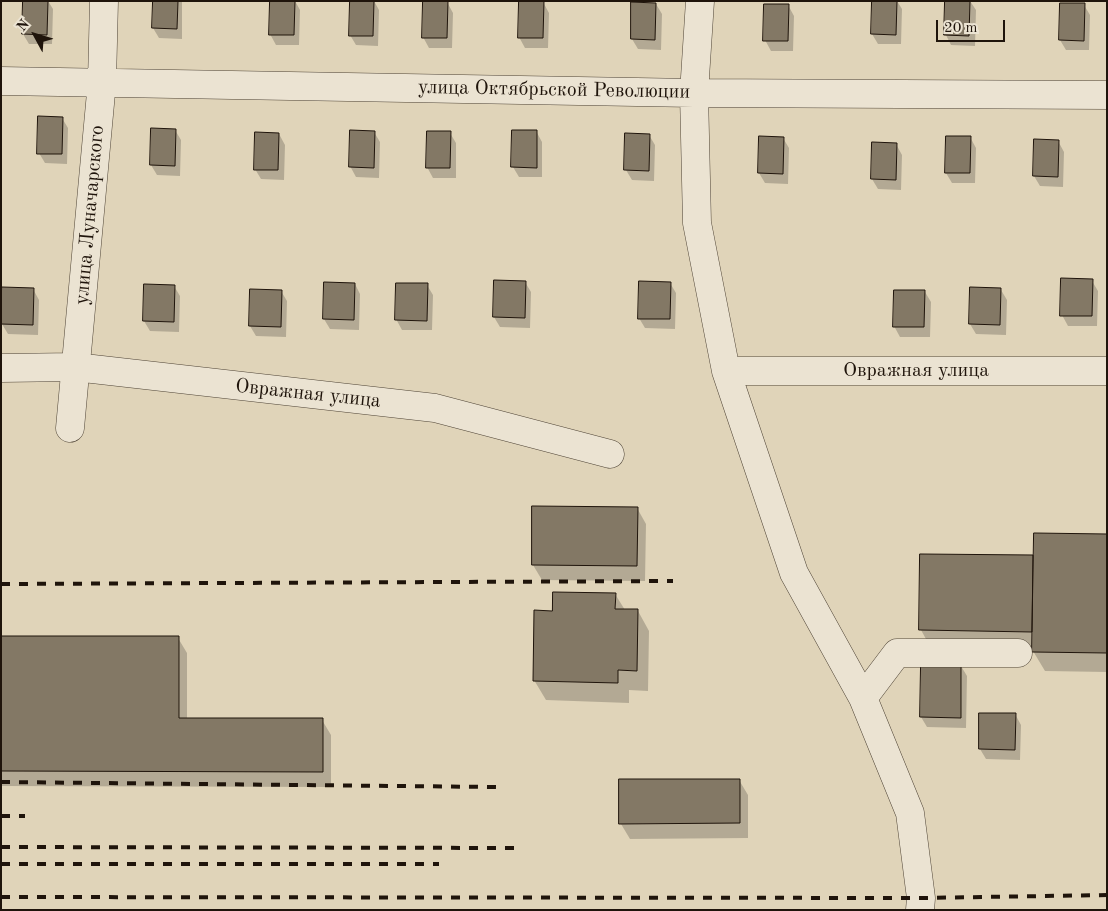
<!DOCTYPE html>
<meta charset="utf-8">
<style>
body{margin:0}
#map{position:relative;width:1108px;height:911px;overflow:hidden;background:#e0d4b9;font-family:"Old Standard TT",serif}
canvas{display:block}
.frame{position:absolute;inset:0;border:2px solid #1f140b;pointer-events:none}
.north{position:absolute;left:10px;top:10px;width:50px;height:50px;-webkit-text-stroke:4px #ebe3d2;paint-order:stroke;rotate:309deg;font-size:14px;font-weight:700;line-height:20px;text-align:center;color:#1f140b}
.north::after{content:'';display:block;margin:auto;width:18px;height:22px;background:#1f140b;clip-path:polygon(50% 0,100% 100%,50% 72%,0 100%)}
.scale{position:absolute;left:936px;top:20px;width:69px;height:22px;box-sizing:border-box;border:2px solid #1f140b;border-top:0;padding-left:6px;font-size:15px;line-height:18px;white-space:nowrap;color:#1f140b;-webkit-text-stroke:4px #ebe3d2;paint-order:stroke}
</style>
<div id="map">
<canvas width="1108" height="911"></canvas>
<div class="frame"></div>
<div class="north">N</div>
<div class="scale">20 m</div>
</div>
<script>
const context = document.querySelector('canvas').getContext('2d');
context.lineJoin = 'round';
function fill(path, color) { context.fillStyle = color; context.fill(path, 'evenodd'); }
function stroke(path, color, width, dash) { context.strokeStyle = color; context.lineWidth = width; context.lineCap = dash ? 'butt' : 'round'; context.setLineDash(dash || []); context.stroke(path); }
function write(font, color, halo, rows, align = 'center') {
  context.font = font + ' "Old Standard TT",serif'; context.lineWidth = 4; context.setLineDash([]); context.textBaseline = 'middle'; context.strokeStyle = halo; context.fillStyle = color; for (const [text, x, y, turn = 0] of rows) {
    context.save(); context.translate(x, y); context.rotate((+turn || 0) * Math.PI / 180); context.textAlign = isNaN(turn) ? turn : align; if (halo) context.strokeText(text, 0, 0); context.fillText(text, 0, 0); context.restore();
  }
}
fill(new Path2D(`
 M24,1H48L53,9L52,44H29L23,34Z
 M154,1H182V39L159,38L153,28Z
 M271,1H295L300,10L299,45H276L270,34Z
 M351,1H374L379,10L378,46L356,45L350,35Z
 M873,1H897L902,9L901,44H878L872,34Z
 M946,1H970L976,10L975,46L951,45L946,35Z
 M447,2L453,13L452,48H429L423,37Z
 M543,2L549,13L548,48H525L519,37Z
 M656,4L662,14L661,50L638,49L632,39Z
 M788,5L794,16L793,51H771L765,40Z
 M1084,5L1090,15L1089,50H1066L1060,40Z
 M62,118L68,128L67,164L45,163L39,153Z
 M175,130L181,140L180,176L157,175L151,165Z
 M536,131L542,142V177H519L513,167Z
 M374,132L380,142L379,178L356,177L350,166Z
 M450,133L456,143V178H433L427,167Z
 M279,134L285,145L284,180L261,179L255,169Z
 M649,135L655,145L654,181L632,180L626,170Z
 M970,137L976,148L975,183H952L946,173Z
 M783,138L789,148L788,184L765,183L759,173Z
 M1058,141L1064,152L1063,187L1040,186L1034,176Z
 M896,144L902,155L901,190L878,189L872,179Z
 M1092,281L1098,291L1097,326H1068L1062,315Z
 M525,282L531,292L530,328L500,327L494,317Z
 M670,283L676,293L675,329L645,328L639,318Z
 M355,284L360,294L359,330L330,329L324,319Z
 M427,285L433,295L432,330H402L396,319Z
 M145,286H174L180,296L179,332L150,331L144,321Z
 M3,289H33L39,300L38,335L8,334L2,324Z
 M971,289L1001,290L1007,300L1006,335L976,334L970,324Z
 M281,291L287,301L286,337L256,336L250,326Z
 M925,292L931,302L930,337H900L894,326Z
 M637,508L646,524L645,581L542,580L533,565Z
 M1107,535V672L1045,671L1033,651L932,650L921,630L922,555L1035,556Z
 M615,594L625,610L638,611L649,631L648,691L629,690V703L546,700L534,680Z
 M1,637L178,638L187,653V719L322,720L331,735V787L1,786Z
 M922,665L961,666L967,676L966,728L927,727L921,717Z
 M1015,714L1021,725L1020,760L986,759L980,749Z
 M739,780L748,795V838L630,839L621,824Z`), '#0003');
const building = new Path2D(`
 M23,1H48L47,35L22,34Z
 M153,1H178L177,29L152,28Z
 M270,1H295L294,35H269Z
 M350,1H374L373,36H349Z
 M423,1H448L447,38H422Z
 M519,1H544L543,38H518Z
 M872,1H897L896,35L871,34Z
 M945,1H970L969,36L944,35Z
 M631,2L656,3L655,40L631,39Z
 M1060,3H1085L1084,41L1059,40Z
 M764,4H789L788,41H763Z
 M38,116L63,117L62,154H37Z
 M151,128L176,129L175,166L150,165Z
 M350,130L375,131L374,168L349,167Z
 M512,130H537V168L511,167Z
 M427,131H451L450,168H426Z
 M255,132L279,133L278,170H254Z
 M625,133L650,134L649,171L624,170Z
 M759,136L784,137L783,174L758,173Z
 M946,136H971L970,173H945Z
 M1034,139L1059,140L1058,177L1033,176Z
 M872,142L897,143L896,180L871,179Z
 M1061,278L1093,279L1092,316H1060Z
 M494,280L526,281L525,318L493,317Z
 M639,281L671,282L670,319H638Z
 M324,282L355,283L354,320L323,319Z
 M396,283H428L427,321L395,320Z
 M144,284L175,285L174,322L143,321Z
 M2,287L34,288L33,325L1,324Z
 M970,287L1001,288L1000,325L969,324Z
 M250,289L282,290L281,327L249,326Z
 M894,290H925L924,327H893Z
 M532,506L638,507L637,566L532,565Z
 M1034,533L1107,534V653L1032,652Z
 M920,554L1033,555L1032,632L919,630Z
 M553,592L616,593L615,609H638L637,671L618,670V683L533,681L534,610L552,611Z
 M1,636H179V718H323V772L1,771Z
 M921,664L961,665V718L920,717Z
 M979,713H1016L1015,750L979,749Z
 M619,779H740V823L619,824Z`);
fill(building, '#837865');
stroke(building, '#1f140b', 1);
const minor = new Path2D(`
 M700,1L694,93L697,223L726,371L794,573L863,698L910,813L921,898L920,910
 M1,81L694,93L1107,95
 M1,368L75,367L435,408L610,454
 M726,371H1107
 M70,428L102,82L104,1
 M863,698L897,653H1018`);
stroke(minor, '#4f4436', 29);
stroke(minor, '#ebe3d2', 28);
stroke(new Path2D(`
 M1,584L673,581
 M1,782L496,787
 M1,816H25
 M1,847L521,848
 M1,864H439
 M1,897L921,898L1107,895`), '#1f140b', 4, [9, 9]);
write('20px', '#1f140b', '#ebe3d2', [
 ["улица Октябрьской Революции",554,90,1],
 ["улица Луначарского",90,215,-85],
 ["Овражная улица",916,371],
 ["Овражная улица",308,394,6]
]);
</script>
